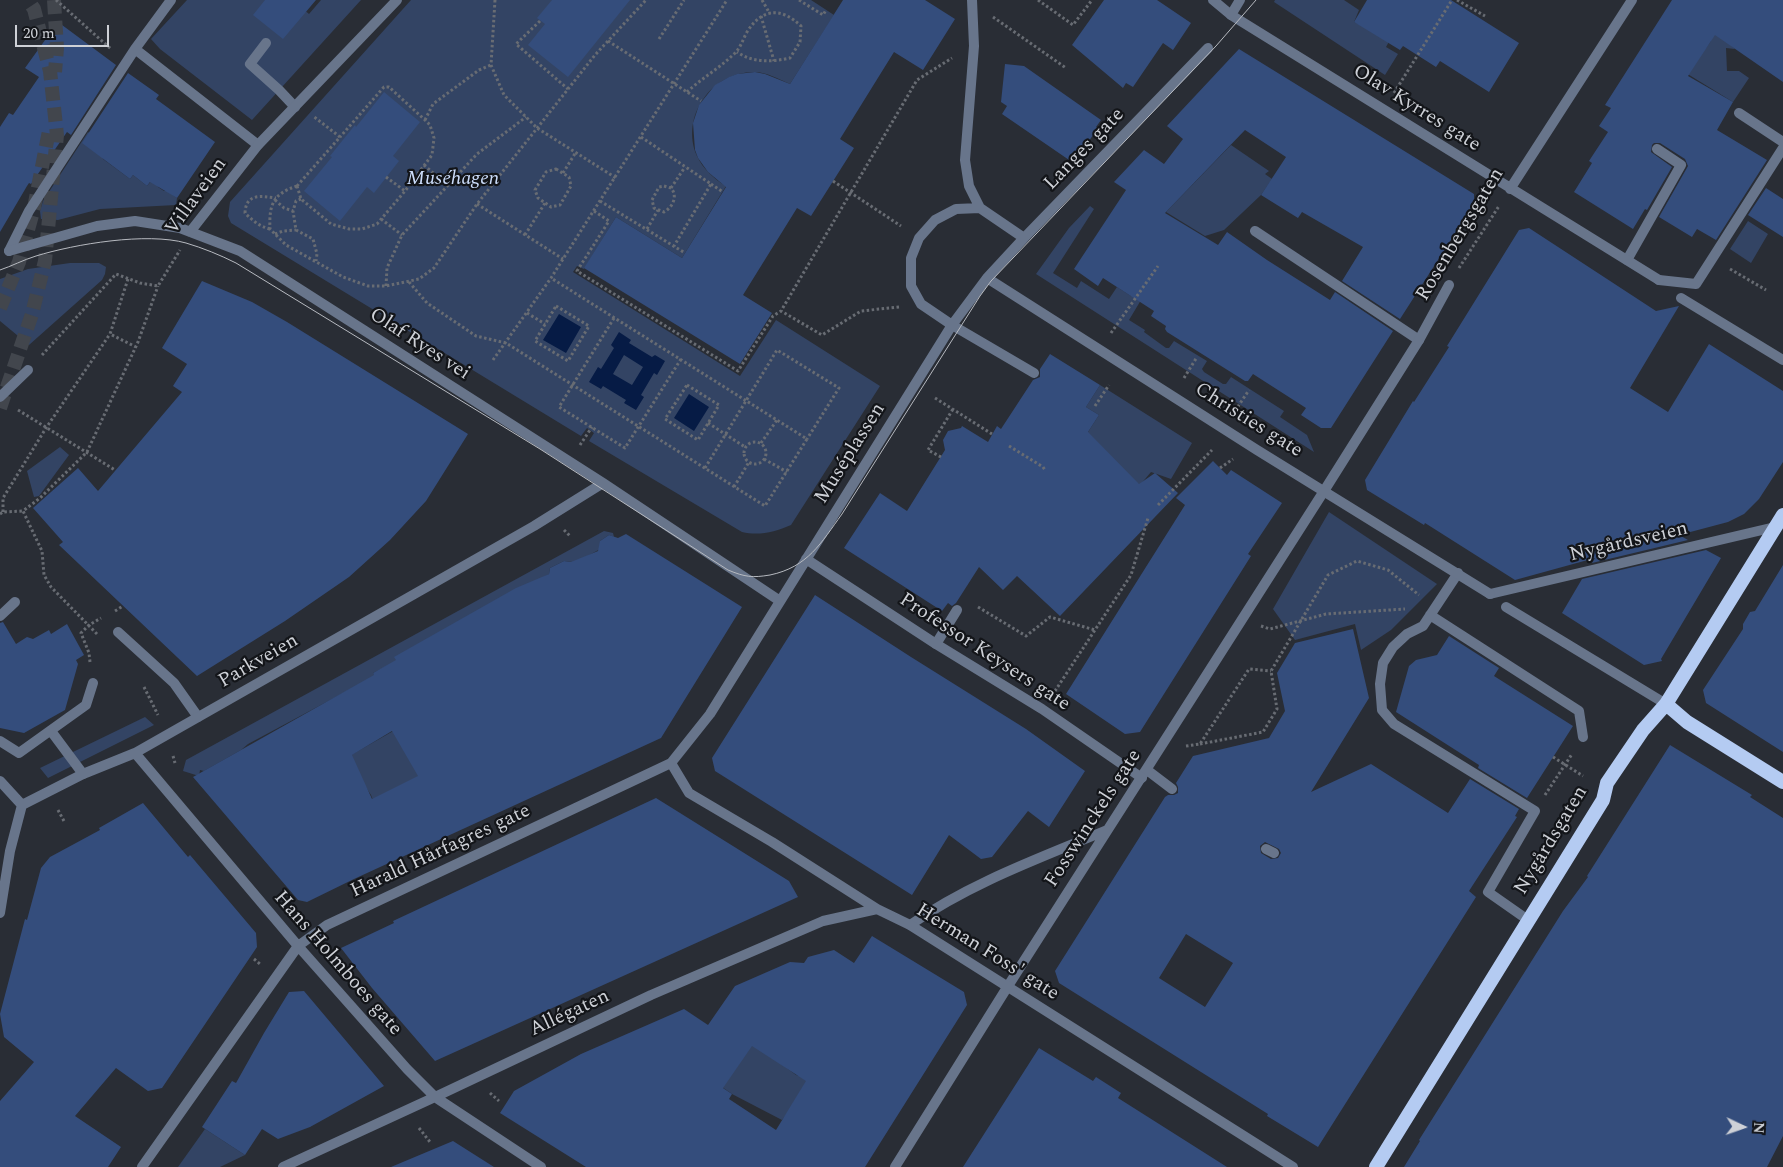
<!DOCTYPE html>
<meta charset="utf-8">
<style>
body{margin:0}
#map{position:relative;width:1783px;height:1167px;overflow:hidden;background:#292d35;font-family:Spectral,serif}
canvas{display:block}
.north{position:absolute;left:1718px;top:1102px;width:50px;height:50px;-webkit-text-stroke:4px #131519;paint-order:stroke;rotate:93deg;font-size:14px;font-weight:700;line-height:20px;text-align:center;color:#ced1d7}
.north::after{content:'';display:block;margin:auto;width:18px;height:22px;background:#ced1d7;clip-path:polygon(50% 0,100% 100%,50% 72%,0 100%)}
.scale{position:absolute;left:15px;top:25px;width:94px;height:22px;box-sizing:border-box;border:2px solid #ced1d7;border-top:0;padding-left:6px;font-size:15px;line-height:18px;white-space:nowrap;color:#ced1d7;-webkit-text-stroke:4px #131519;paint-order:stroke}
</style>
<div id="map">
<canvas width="1783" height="1167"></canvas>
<div class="north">N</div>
<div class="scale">20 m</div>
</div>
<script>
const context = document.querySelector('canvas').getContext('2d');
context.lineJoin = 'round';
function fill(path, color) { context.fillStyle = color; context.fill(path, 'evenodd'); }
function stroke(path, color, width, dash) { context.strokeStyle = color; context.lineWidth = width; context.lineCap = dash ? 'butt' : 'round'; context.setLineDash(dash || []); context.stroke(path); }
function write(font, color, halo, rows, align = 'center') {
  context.font = font + ' Spectral,serif'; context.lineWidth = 4.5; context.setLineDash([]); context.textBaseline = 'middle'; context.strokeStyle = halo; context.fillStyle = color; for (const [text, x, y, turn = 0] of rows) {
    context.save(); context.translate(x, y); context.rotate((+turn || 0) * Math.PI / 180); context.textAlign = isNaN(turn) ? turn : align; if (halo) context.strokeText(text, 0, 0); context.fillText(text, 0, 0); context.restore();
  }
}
fill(new Path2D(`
 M187,0H293L309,14L321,0H361L252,120L160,49L151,39Z
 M411,0H811L834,15L790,84C778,79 767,72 754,72C711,72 680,117 697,156C703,169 714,179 726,186L682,258L616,217L584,269L577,266L573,272L740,376L776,320L880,386L791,525C775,532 759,536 742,532L589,441L594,433L587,428L581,436L231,223L228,216L230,202Z
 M1275,0H1344L1359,10L1354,22L1391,38L1386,47L1398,54L1385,75L1274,2Z
 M1702,18L1735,49L1726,48L1727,71H1739L1749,78L1733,102L1686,73L1704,48H1706L1711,41Z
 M88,132L96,138L103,159L130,179L133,175L147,186L152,180L157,183L158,187L164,191H167L177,198L176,205L100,209L58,220L41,219L40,211L43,201Z
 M1231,145L1269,171L1265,174L1272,179L1261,195L1224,230L1205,236L1166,212Z
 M1090,206L1094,209L1053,273L1077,288L1081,281L1109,299L1117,287L1131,296L1141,280L1165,260L1129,320L1145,330L1144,332L1166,348H1169L1174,341L1207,361L1202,369L1204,372L1223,384H1226L1231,377L1284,411L1280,417L1307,435L1314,452L1036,274L1069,228Z
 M1748,221L1768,234L1751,263L1730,249Z
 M70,263H99L106,267L105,274L102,280L29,345L0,321V279L28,269Z
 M1100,385L1192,443L1171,479L1151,472L1140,485L1079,446L1099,415L1086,407Z
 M60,447L69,455L39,496L34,497L27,471Z
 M1329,512L1437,584L1391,630L1361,650L1355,624L1295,640L1273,609Z
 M604,531L613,533L614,537L609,535L600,541V544L602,548L573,564L572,562L564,561L550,568L549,574L397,661L373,673L375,676L248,744L241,750L204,771L200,770L199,776L183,771L186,760Z
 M145,717L154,725L48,778L40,768Z
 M395,730L420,775L378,813L371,795L346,758Z
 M753,1043L796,1075L812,1080L782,1120L732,1094L715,1082Z
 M205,1129L245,1155L220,1167H178Z`), '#334464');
fill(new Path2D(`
 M559,314L581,327L566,353L543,340Z
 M619,332L631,340L629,343L652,357L655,355L665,361L657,375L654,373L641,395L644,397L636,410L624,403L626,400L603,386L601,389L589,382L598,367L601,369L614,348L611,345ZM624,355L643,367L632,385L613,374Z
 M689,394L709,407L694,431L674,418Z`), '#061b45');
fill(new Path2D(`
 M265,0H316L283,39L253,15Z
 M552,0H630L568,77L528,45L545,24L537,18Z
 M843,0H925L955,19L923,70L894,52L840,139L854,148L811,216L797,208L743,295L772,313L740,364L584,268L616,217L682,258L726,187L708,172L698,158L695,150L693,123L699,105L715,85L729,77L737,74L755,72L765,74L790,84Z
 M1104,0H1157L1191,23L1173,50L1163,43L1133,87L1126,83L1123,88L1072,45Z
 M1367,0H1451L1519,43L1489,92L1440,61L1436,67L1403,46L1400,50L1354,22Z
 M1672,0H1783V82L1715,35L1688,76L1733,102L1717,130L1767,160L1716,240L1697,229L1692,237L1659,217L1688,166L1685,159L1660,143H1654L1652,145L1651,152L1672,167L1647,210L1645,209L1633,229L1574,192L1592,163L1589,161L1608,132L1599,126L1611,108L1605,105Z
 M58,22L116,65L71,135L67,132L31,184L29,183L27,186L0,232V127L9,113L13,115L39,77L25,68Z
 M1239,49L1474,194V204L1400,319L1342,281L1363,247L1302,212L1298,218L1261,195L1286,157L1245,130L1165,213L1218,245L1227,232L1267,260L1330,300L1335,292L1393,331L1331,428H1321L1301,415L1306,408L1253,374L1248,381H1245L1167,332L1165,329L1166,326L1151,316L1154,311L1103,278L1098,286L1074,269L1126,190L1114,182L1144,150L1164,164L1183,139L1167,126Z
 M1005,64L1024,66L1101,120L1096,127L1098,128L1077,158L1075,156L1072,162L1002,114L1007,106L1001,102Z
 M128,73L159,95L156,99L215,142L177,198L150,182L147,186L133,175L130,179L82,143Z
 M384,92L420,122L393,156L399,161L374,193L367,187L340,221L304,191L332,157L330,156L342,141L355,125L356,127Z
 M1766,188L1783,199V237L1748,215Z
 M1529,228L1656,311L1679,306L1630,388L1668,412L1709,344L1783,391V462L1759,499L1744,514L1728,522L1679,535L1688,540L1592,563L1595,558L1515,580L1425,523L1424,525L1367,490L1365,480L1413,401L1414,402L1449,347L1447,346L1519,230Z
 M202,281L252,302L287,322L468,434L426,501L390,540L349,577L285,621L197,676L59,545L63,542L33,508L78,468L98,491L182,392L173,386L187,364L162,348Z
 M1050,354L1100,385L1086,407L1099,415L1088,432L1139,484L1155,473L1178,493L1060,616L1017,576L1003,590L979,567L956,603L952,606L948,603L942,611L844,548L880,493L907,511L945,450L943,440L948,431L961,428L962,426L988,442L997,426L1001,429L1033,380L1040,377V369Z
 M1213,461L1227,475L1231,470L1282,503L1248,554L1251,556L1140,732L1125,734L1066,694L1185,505L1176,498Z
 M626,534L742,607L661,738L354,879L307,902L298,900L193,777L374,675L373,673L396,660L394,657L516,588L549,574L550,568L564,561L571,562L598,551L600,541L609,535L618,538ZM392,731L418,776L372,799L352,755Z
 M1706,550L1721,558L1661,659L1662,661L1644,665L1562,613L1582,579Z
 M1783,565V752L1706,703L1703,690L1743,629V624L1750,612L1755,611Z
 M815,595L911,657L1026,729L1085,771L1049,827L1028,811L992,857L981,859L949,835L912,895L715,771L712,758Z
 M3,622L16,644L27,637L33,639L49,630L51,634L67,624L84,655L76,660L78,664L65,710L24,733L0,728V623Z
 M1353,629L1369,698L1311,792L1371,764L1448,813L1470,779L1519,809L1515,816L1517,817L1469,891L1476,897L1318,1147L1267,1116L1268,1114L1059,983L1055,971L1165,797L1168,795H1174L1178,793V787L1176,783L1193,756L1269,738L1285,711L1277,673L1295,643ZM1265,842L1279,849L1281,853L1278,858L1271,859L1261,853L1260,846ZM1186,934L1233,963L1205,1007L1159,978Z
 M1449,636L1499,668L1494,676L1573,726L1527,798L1478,768L1479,765L1396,712L1409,666L1416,660L1437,655Z
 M1670,745L1752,795L1750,797L1783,818V1136L1767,1167H1404L1420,1141L1419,1140L1563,911L1588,877L1587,876Z
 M656,798L789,881L798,897L435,1061L372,988L341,948L394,923L393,921Z
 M143,803L188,857L190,855L256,933L257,947L162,1088L148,1091L116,1068L75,1116L121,1147L108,1167H0V1101L34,1062L4,1037L0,1014L25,919L27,920L41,868L50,857L100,830L99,828Z
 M872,936L964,992L967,1005L865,1167H586L500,1113L514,1091L581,1054L684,1009L708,1025L735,986L790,962L804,963L808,957L834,950L854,963ZM752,1046L806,1081L776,1130L729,1099L732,1094L723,1088Z
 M304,991L384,1086L310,1127L278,1139L262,1129L245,1155L202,1127L232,1081L236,1083L264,1033L289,992Z
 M1039,1048L1093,1081L1096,1077L1121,1093L1118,1098L1227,1167H963Z
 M453,1141L494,1167H391Z`), '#344d7c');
stroke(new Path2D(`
 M54,0L57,48L55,72
 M0,308L19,262L34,208L49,131
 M0,408L32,314L45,261L57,135L50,71L34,9L28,0`), '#42464d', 14, [14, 7]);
stroke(new Path2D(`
 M56,0L111,49
 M495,0L491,65L504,95L537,128L616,178
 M762,0L770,14
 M799,0L823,15L826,10
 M1038,0L1073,25L1092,0
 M1457,0L1485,16
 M761,16L774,61
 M993,17L1066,68
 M540,21L516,44L568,89
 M659,39L684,0
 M608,41L701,101
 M687,92C702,78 721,67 735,53C741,47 743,39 747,32C762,8 781,7 801,26L800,42L790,58C771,62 753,63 737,52
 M1394,93L1452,0
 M425,120L433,104L479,70L491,65
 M641,137L711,184L674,246
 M424,165L447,185
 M556,169L569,177L571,186L560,205L551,207L538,198L535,190L546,172Z
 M563,173L576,152
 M386,177L405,191
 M833,181L901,226
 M711,184L723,192
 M297,186C272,194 269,206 270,229L286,245L343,277L368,286H386L419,279L434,268L477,204L595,55L646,0
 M297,186L301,199L331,224L349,229H362L377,224L405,191L432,155L434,138L430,125L425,120L389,87H384L340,137
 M297,186L340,137L313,116
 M664,186L671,188C678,196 673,207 664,212L654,208L652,200L659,187Z
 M671,188L685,167
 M301,199L296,201L293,211L296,230L313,239L317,254L316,261
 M275,200L284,208L293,211
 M600,201L685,253
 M477,204L563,259
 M594,211L609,221L577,271L738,371L773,316L781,311
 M381,219L402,235
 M270,229C259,226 253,221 245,213C246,193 261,196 276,198
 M647,229L658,210
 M275,234L283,231L296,230
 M525,235L545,203
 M1459,268L1499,206
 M1730,269L1766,290
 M128,279L110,334L136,347
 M409,282L427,303L476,336L506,343L765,506L807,439L551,278
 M386,286L387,268L402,235L477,154L526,117
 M556,306L589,326L568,361L535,341Z
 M899,307L861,311L822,335L781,311L917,80L952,58
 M527,313L545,324
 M614,318L559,407L625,448L681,359
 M1111,333L1158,266
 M42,355L116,274L140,283L158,286L180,250
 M493,360L551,278L727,0
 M1184,378L1197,357
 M687,385L719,405L698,440L665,419Z
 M935,398L992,434
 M1095,406L1109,385
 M18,410L115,470
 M1235,411L1249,390
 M708,423L745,447
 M744 453a11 11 0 1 1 22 0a11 11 0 1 1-22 0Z
 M761,443L777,420
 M580,445L592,427
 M1009,446L1043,467L1045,470
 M941,457L928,450L953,409
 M764,459L787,472
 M705,468L777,350L839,388L807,439
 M1220,468L1233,459
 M734,487L749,462
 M1158,505L1212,450
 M3,512V498L46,428L110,334
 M0,514L3,512L23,511
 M564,530L571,537
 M978,607L1026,636L1050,617L1095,630
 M115,611L123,606
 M1261,626L1270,629L1326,614L1405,609
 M97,634L51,587L44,575L42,551L23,511L40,498L87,452L138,342L158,286
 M90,662L89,653L81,633L89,625L101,618
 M144,687L158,715
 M1055,691L1131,575L1148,518
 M1200,744L1263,732L1277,709L1271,671L1328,575L1357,561L1388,570L1419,595
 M1186,746L1200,744L1249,669L1271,671
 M173,756L175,763
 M1553,757L1583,776
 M1545,795L1572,754
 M58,810L65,823
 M254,959L260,964
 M490,1093L499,1101
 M419,1128L430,1142`), '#686c73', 3, [2.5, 2.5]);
stroke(new Path2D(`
 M266,43L250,64L279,90L295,107
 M135,49L258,145
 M1739,113L1783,142
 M1255,231L1419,340
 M9,251L29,211L135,49L171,0
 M1627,260L1681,165L1657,149
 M1659,280L1696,284L1783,148
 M1681,298L1783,360
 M952,325L1034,373
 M1458,573L1423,626L1407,634L1393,647L1383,663L1380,684L1382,710L1394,724L1535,811L1488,892L1528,920
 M1506,607L1666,704
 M1430,615L1579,711L1583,737
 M0,616L15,602
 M118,632L174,683L198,717
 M936,644L957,610
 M51,731L83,774
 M0,741L19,753L86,705L93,683
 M1147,770L1172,789
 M1266,849L1274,853`), '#68758b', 10);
stroke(new Path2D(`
 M1213,0L1231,15
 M1490,594L1775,527
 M910,925C970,883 1040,858 1107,830
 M1008,986L1324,491`), '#68758b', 10);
stroke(new Path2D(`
 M972,0L974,46L965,160L969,186L980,208
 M1240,0L1231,15L1659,280
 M1510,189L1632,0
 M190,232L258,145L397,0
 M9,251L97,226L135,221L180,228L240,251L603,483L780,601
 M987,278L1257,450L1490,594
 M952,325L921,304L911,286V258L919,238L935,220L956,209L980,208L1024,238
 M0,397L28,370
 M1324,491L1419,340L1449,285
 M806,559L936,644L1042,709L1142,778
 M135,753L298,946L407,1069L435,1097L541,1167
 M671,763L689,793L772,842L877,909L910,925L1293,1167
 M0,781L22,805
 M0,913L10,851L22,805L83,774L135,753L534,526L603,483
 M142,1167L298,946L327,925L671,763L710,714L952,325L987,278L1024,238L1208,48
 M283,1167L435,1097L651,995L823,921L877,909
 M895,1167L1008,986`), '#68758b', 10);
stroke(new Path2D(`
 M1666,704L1687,722L1783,782
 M1376,1167L1603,800L1607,783L1643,730L1666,704L1783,515`), '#b4cbf2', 14);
stroke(new Path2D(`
 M0,270C12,266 23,260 36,256C75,244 147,232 186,243C203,248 220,255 236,263L540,449L728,570C745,577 752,578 770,575C808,567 821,543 842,514L980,296L991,281L1216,46L1256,0`), '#b7bac0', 1);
write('20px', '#ced1d7', '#131519', [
 ["Olav Kyrres gate",1416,109,32],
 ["Langes gate",1085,150,-46],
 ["Villaveien",197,197,-54],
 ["Rosenbergsgaten",1461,235,-59],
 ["Olaf Ryes vei",419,345,33],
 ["Christies gate",1248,421,32],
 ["Muséplassen",851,454,-58],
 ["Nygårdsveien",1629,543,-13],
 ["Professor Keysers gate",984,653,33],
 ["Parkveien",259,662,-30],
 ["Fosswinckels gate",1094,819,-57],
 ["Nygårdsgaten",1552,841,-59],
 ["Harald Hårfagres gate",441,852,-25],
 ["Herman Foss' gate",987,953,32],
 ["Hans Holmboes gate",337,964,49],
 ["Allégaten",570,1014,-25]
]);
write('italic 20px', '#ccddfb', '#131519', [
 ["Muséhagen",453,180]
]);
</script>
